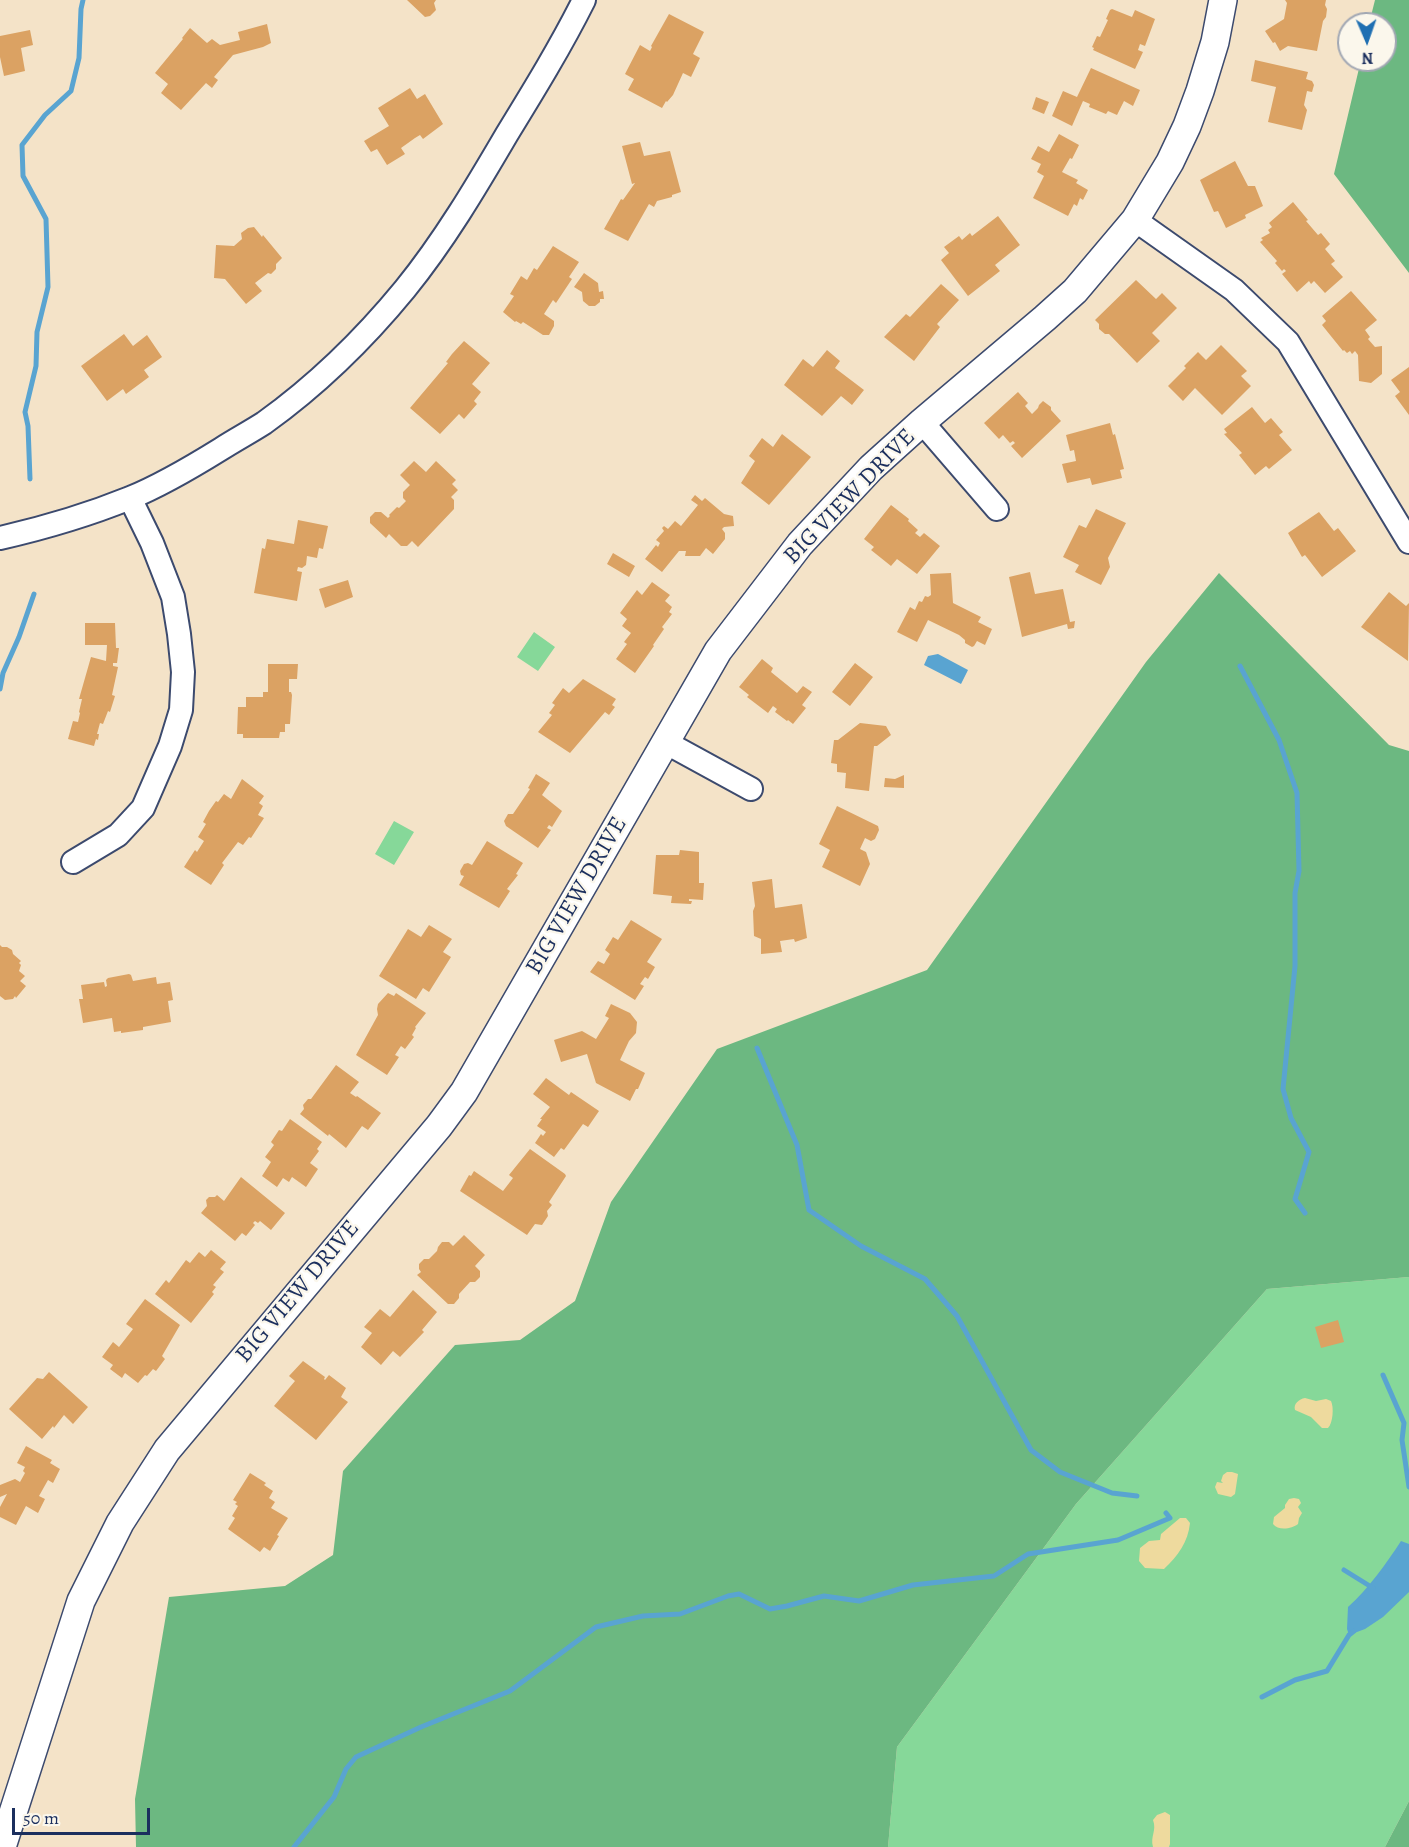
<!DOCTYPE html>
<style>
body{margin:0}
#map{position:relative;width:1409px;height:1847px;overflow:hidden;background:#f4e3c8;font-family:Alegreya,serif}
canvas{display:block}
.north{position:absolute;left:1337px;top:12px;width:60px;height:60px;box-sizing:border-box;background:#fbf7ec;border:2px solid #a1a7b3;border-radius:50%;rotate:178deg;font-size:16px;font-weight:700;line-height:24px;text-align:center;color:#1b2f5e}
.north::after{content:'';display:block;margin:auto;width:21px;height:27px;background:#1f6fb2;clip-path:polygon(50% 0,100% 100%,50% 72%,0 100%)}
.scale{position:absolute;left:12px;top:1808px;width:138px;height:27px;box-sizing:border-box;border:3px solid #1b2f5e;border-top:0;padding-left:8px;font-size:18px;line-height:21px;white-space:nowrap;color:#1b2f5e;-webkit-text-stroke:4px #fbf7ec;paint-order:stroke}
</style>
<div id="map">
<canvas width="1409" height="1847"></canvas>
<div class="north">N</div>
<div class="scale">50 m</div>
</div>
<script>
const context = document.querySelector('canvas').getContext('2d');
context.lineJoin = 'round';
function fill(path, color) { context.fillStyle = color; context.fill(path, 'evenodd'); }
function stroke(path, color, width, dash) { context.strokeStyle = color; context.lineWidth = width; context.lineCap = dash ? 'butt' : 'round'; context.setLineDash(dash || []); context.stroke(path); }
function write(font, color, halo, rows, align = 'center') {
  context.font = font + ' Alegreya,serif'; context.lineWidth = 4.5; context.setLineDash([]); context.textBaseline = 'middle'; context.strokeStyle = halo; context.fillStyle = color; for (const [text, x, y, turn = 0] of rows) {
    context.save(); context.translate(x, y); context.rotate((+turn || 0) * Math.PI / 180); context.textAlign = isNaN(turn) ? turn : align; if (halo) context.strokeText(text, 0, 0); context.fillText(text, 0, 0); context.restore();
  }
}
fill(new Path2D(`
 M534,632L555,647L538,671L517,657Z
 M394,821L414,832L394,865L375,854Z
 M1409,1277V1801L1385,1847H888L897,1747L1076,1504L1267,1289Z`), '#86d899');
fill(new Path2D(`
 M1375,0H1409V273L1334,174L1361,60H1385V24H1369Z
 M1219,573L1389,745L1409,751V1277L1267,1289L1076,1504L897,1747L888,1847H136L135,1799L169,1597L285,1586L333,1555L343,1471L455,1345L520,1340L575,1301L611,1202L717,1049L927,970L1146,662Z
 M1409,1801V1847H1385Z`), '#6cb881');
fill(new Path2D(`
 M1305,1398L1316,1401L1326,1399L1331,1401C1334,1407 1333,1423 1328,1428H1322L1311,1417L1295,1410C1293,1404 1299,1399 1305,1398Z
 M1227,1472H1232L1238,1474L1235,1494L1231,1497L1218,1494L1215,1487L1217,1482L1223,1483L1221,1481L1223,1475Z
 M1294,1498L1299,1499L1301,1503L1298,1507L1302,1513L1299,1518L1298,1524C1292,1529 1278,1531 1273,1524L1274,1517L1285,1508V1505L1289,1499Z
 M1180,1518H1186L1190,1523C1188,1542 1178,1556 1164,1569L1145,1568L1139,1561L1140,1548L1149,1541L1160,1540L1161,1534Z
 M1165,1812L1170,1815V1844L1169,1847H1153C1150,1836 1157,1831 1153,1820L1157,1815Z`), '#eeda9e');
fill(new Path2D(`
 M938,654L968,670L961,684L924,665L928,656Z
 M1401,1541L1409,1544V1592L1383,1617L1365,1629L1349,1635L1347,1629L1348,1607C1369,1588 1386,1564 1401,1541Z`), '#59a4d1');
stroke(new Path2D(`
 M30,479L28,426L25,412L36,366L37,332L48,287L46,219L23,176L22,145L45,115L71,91L79,58L81,9L83,0
 M1240,666L1279,740L1297,793L1299,871L1295,893V966L1283,1089L1291,1118L1309,1152L1295,1199L1305,1213
 M0,689L3,673L19,637L34,594
 M757,1048L797,1145L809,1210L861,1246L925,1279L957,1316L1031,1450L1060,1472L1112,1493L1137,1496
 M1383,1375L1404,1423L1402,1440L1409,1487
 M1344,1570L1373,1588
 M1262,1697L1295,1680L1327,1671L1349,1635L1354,1631
 M294,1847L334,1797L346,1769L356,1757L421,1727L510,1691L596,1627L643,1616L680,1614L728,1596L739,1594L770,1609L787,1606L824,1596L859,1601L913,1585L994,1576L1028,1554L1118,1540L1170,1518L1166,1513`), '#59a4d1', 5);
fill(new Path2D(`
 M407,0H436L434,3L436,10L430,16L425,17Z
 M1285,0H1326L1325,5L1327,9L1326,17L1323,21L1317,51L1288,46L1280,51L1275,42L1273,43L1265,31L1284,19L1287,3Z
 M1112,9L1132,17L1135,10L1155,19L1145,46L1140,44L1138,50L1143,52L1135,69L1093,50L1094,48L1092,47L1097,36L1100,37L1108,20L1106,19L1110,10Z
 M669,14L704,32L693,54L700,58L691,77L683,73L673,95L667,102L666,101L662,108L628,90L634,79L625,74L640,45L650,51L652,47L651,46Z
 M267,24L271,43L263,47L233,55L214,77L218,80L212,88L206,83L181,110L161,93L168,84L155,73L183,39L182,38L190,28L207,43L212,39L220,45L240,40L238,32Z
 M30,30L33,45L21,48L25,71L4,76L0,57V36Z
 M1255,60L1308,72L1306,79L1312,81L1314,85L1312,92L1307,91L1304,105L1307,110L1302,130L1268,122L1276,87L1251,81Z
 M1091,68L1140,90L1133,106L1124,101L1117,115L1108,111L1106,114L1089,107L1090,104L1083,101L1072,126L1052,116L1063,91L1077,97Z
 M410,88L417,99L425,94L443,124L423,139L420,135L415,138L401,148L405,154L387,165L377,149L371,152L364,141L389,126L378,108Z
 M1036,97L1049,102L1044,114L1032,109Z
 M1059,134L1079,145L1072,159L1070,158L1062,172L1078,180L1076,183L1088,190L1083,200L1080,198L1077,206L1074,204L1068,216L1033,198L1044,176L1037,172L1041,164L1031,159L1038,146L1049,152Z
 M640,142L644,156L670,151L681,192L672,195V197L657,201L654,207L649,204L628,241L604,229L621,199L623,200L635,183L632,184L622,146Z
 M1235,161L1248,186H1255L1263,206L1245,215L1246,218L1226,228L1218,211L1214,212L1200,180Z
 M1293,202L1308,220L1306,221L1318,235L1321,233L1330,244L1325,249L1335,261L1331,264L1343,277L1325,293L1314,281L1311,284L1309,281L1297,292L1282,274L1286,271L1284,269L1282,271L1275,263L1277,261L1260,242L1263,240L1261,238L1270,233L1268,230L1272,227L1269,223Z
 M998,216L1020,245L995,265L1000,271L968,296L941,260L949,253L944,247L959,236L962,240L970,233L972,236Z
 M254,227L262,237L263,235L282,258L276,264V269L271,274L268,273L255,283L262,291L246,304L225,279L214,278L216,245L234,246L242,239L241,233L248,228Z
 M553,246L579,262L569,277L572,279L556,303L553,300L544,314L554,321V326L549,335H543L523,322L521,324L516,321L515,322L503,312L514,296L510,294L521,276L527,280L534,268L537,270Z
 M584,273L598,283L599,292L603,291L604,299H600V302L595,306H589L583,301L582,292L574,287Z
 M1136,280L1156,299L1162,293L1177,308L1152,333L1160,341L1137,363L1109,334H1105L1099,329V324L1095,320Z
 M941,284L959,300L937,324L940,327L914,361L884,337L906,314L910,317Z
 M1351,291L1377,320L1365,330L1370,337L1368,339L1375,347L1382,346V374L1371,383L1359,381L1358,355L1355,351L1352,354L1350,351L1347,353L1344,350L1343,351L1322,325L1326,321L1322,316Z
 M124,334L133,346L147,335L162,357L144,370L149,377L126,394L123,389L107,401L81,366Z
 M464,341L490,363L472,384L481,392L474,401L477,404L464,419L459,414L440,434L410,408L448,363L446,362L452,354Z
 M1221,345L1247,371L1241,376L1251,386L1222,415L1195,388L1183,401L1168,386L1186,368L1184,366L1198,352L1206,360Z
 M827,350L840,361L835,368L864,390L852,405L841,396L822,416L784,385L803,359L813,367Z
 M1409,367V415L1395,396L1400,392L1391,380Z
 M1018,392L1028,403L1025,406L1032,414L1038,408L1039,405L1043,401L1051,407V410L1061,421L1022,458L1011,446L1015,443L1013,441L1010,443L1003,435L999,439L984,423Z
 M1252,407L1265,423L1271,418L1283,432L1279,435L1292,450L1269,469L1266,466L1255,475L1239,455L1242,453L1224,434L1227,433L1224,429Z
 M1110,423L1113,435L1115,434L1124,469L1120,470L1122,478L1092,485L1090,478L1067,483L1062,464L1076,461L1074,450L1070,451L1066,435Z
 M782,434L811,457L769,505L741,483L755,461L749,456L762,438L773,447Z
 M414,461L426,472L436,461L456,480L452,484L458,490L451,497L454,500V509L418,547L412,541L407,546H401L389,534L386,538L370,523V517L375,512H381L388,518L390,516L389,515L397,507L399,508L406,501L403,498V492L410,485L400,475Z
 M695,495L702,501L705,498L724,514L733,516L734,526L724,527L722,529L725,533V539L713,554L706,548L700,556H685L686,551H679L662,572L645,559L656,545L658,547L660,543L656,540L664,531L662,528L664,526L668,529L675,521L681,526L698,505L691,500Z
 M891,505L909,519L908,521L918,530L915,533L920,537L924,533L940,546L917,574L897,559L891,566L871,550L874,547L864,539Z
 M1096,509L1126,523L1108,558L1110,567L1101,585L1075,572L1079,565L1063,557L1079,525L1086,528Z
 M1319,512L1334,531L1338,528L1356,551L1322,577L1305,555L1302,557L1288,533Z
 M298,520L328,526L323,549L319,548L317,558L307,556L306,565L302,568L298,567L297,571L302,572L297,601L254,593L262,548L265,549L267,539L294,544Z
 M613,553L635,566L629,577L607,564Z
 M1030,572L1035,594L1063,589L1070,622L1075,621L1074,628L1068,629L1067,624L1022,637L1009,577Z
 M951,573L953,603L981,617L978,622L992,629L985,645L977,641L974,646L972,647L965,643V640L959,635L928,620L917,642L897,632L910,607L915,610L919,601L922,602L925,596L928,597L931,595L930,574Z
 M348,580L353,597L325,608L319,589Z
 M652,582L670,595L665,601L672,607L669,612L672,614L662,627L664,629L653,645L654,646L635,673L616,659L627,644L624,642L631,633L622,626L627,619L620,613L637,590L642,595Z
 M1389,592L1406,606L1409,603L1408,661L1361,627Z
 M85,623H115L116,648H119L117,663H113V666L118,667L112,695L115,696L110,712L108,711L103,724L100,723L97,734H99L98,740L96,739L94,746L68,739L73,721L78,722L80,713L79,712L82,699H79L91,657L106,661L107,645H85Z
 M762,659L773,668L771,672L797,693L803,686L812,692L802,705L806,708L793,724L788,720L787,721L775,712L777,709L773,706L768,713L747,697L749,695L739,687Z
 M855,663L873,677L850,706L832,692Z
 M268,664H298L297,679H289V692H291L292,695L290,724H285V732H280L279,738H243V734H237L238,707H246V697H263V692H268Z
 M583,679L616,699L612,705L615,707L609,715L605,712L570,753L538,732L552,715L549,713L555,705L552,703L563,688L569,693Z
 M860,723L886,726L891,735L877,746H874L869,791L845,788L846,773L837,772V764L831,763L834,740H838Z
 M536,774L550,783L542,795L562,811L552,827L549,825L547,828L551,830L538,848L506,826L504,821L508,814H513L530,789L528,788Z
 M904,775V788L884,787L885,778L895,779Z
 M242,779L264,796L259,803L263,806L258,815L264,818L251,838L249,837L243,845L238,842L222,863L224,865L211,885L184,867L195,850L197,852L204,841L198,837L206,824L203,822L209,811L216,801L218,802L224,794L231,799Z
 M837,806L878,826L879,830L875,839L871,841L865,838L860,849L866,852L870,864L860,886L822,867L830,850L819,844Z
 M487,841L523,863L516,874L518,875L507,889L510,891L499,908L459,885L464,876L461,875L460,871L464,864L468,863L472,865Z
 M680,850L699,852V883H704L703,900L689,899V901H692L691,904L671,903L672,896L653,894L656,855H679Z
 M772,879L775,908L802,904L807,938L795,942L794,939L780,941L782,952L761,954V939L754,936L753,911L755,906L752,882Z
 M631,920L662,939L647,962L655,967L648,979L645,977L640,984L644,986L635,1000L590,972L598,961L604,964L610,954L605,950L613,937L618,940Z
 M429,925L452,939L443,952L451,957L429,992L423,988L416,999L379,976L408,929L421,937Z
 M0,945L2,947H7L12,950L13,954L21,961L19,963L21,965L19,971L25,976L20,981L26,986L16,998L15,996L13,999L5,1000L0,996Z
 M129,974L131,975L133,981L156,977L157,984L170,982L173,1000L168,1001L171,1022L143,1027V1030L121,1033V1031L114,1032L112,1018L83,1023L79,999H83L81,985L104,982L105,987L107,986L106,980L108,978Z
 M388,993L394,996L396,993L426,1013L415,1027L416,1028L412,1035L414,1037L405,1049L401,1046L395,1055L399,1057L387,1075L356,1055L378,1015L377,1009L378,1004Z
 M611,1004L630,1013L637,1022L636,1033L629,1041L620,1060L645,1073L638,1089H636L630,1101L596,1083L587,1054L561,1062L554,1040L582,1031L596,1039L609,1018L605,1016Z
 M336,1065L359,1082L350,1093L356,1097L357,1096L381,1113L368,1130L362,1126L346,1148L329,1134L328,1136L300,1114L304,1109L303,1105L308,1099H311Z
 M546,1078L569,1095L571,1092L599,1111L588,1127L583,1124L564,1150L561,1148L554,1157L535,1143L541,1134L543,1136L546,1132L537,1126L542,1119H540L550,1107L533,1094Z
 M290,1119L322,1142L317,1149L319,1151L310,1163L318,1169L306,1187L292,1177L289,1182L283,1178L277,1187L262,1176L271,1162L265,1157L274,1145L271,1142L279,1130L282,1131Z
 M530,1149L565,1174L566,1176L549,1202L552,1205L547,1211L548,1216L542,1225L535,1224L527,1235L460,1191L469,1175L471,1176L474,1171L503,1191L513,1178L509,1175Z
 M241,1177L285,1213L271,1230L260,1221L258,1223L255,1221L253,1223L255,1225L246,1236L242,1233L235,1241L201,1213L207,1206L206,1200L209,1197H215L217,1195L224,1201Z
 M464,1235L485,1255L475,1266L480,1271V1277L475,1282H470L459,1294V1298L454,1304H448L417,1275L421,1272L419,1269V1264L424,1259H429L437,1251L438,1247L442,1242H449L453,1246Z
 M211,1250L226,1262L220,1269L224,1272L213,1285L216,1287L212,1292L214,1294L191,1323L155,1294L166,1280L169,1283L186,1260L190,1263L199,1252L205,1257Z
 M413,1290L437,1312L422,1330L424,1332L400,1357L393,1351L381,1365L361,1347L372,1333L364,1327L380,1309L390,1317Z
 M145,1299L180,1325L162,1356L165,1359L156,1371L153,1369L147,1376L145,1375L138,1383L125,1373L122,1378L110,1369L113,1365L102,1357L113,1342L119,1347L133,1329L126,1324Z
 M1338,1320L1344,1342L1321,1348L1315,1327Z
 M303,1361L325,1377L324,1379L325,1380L329,1375L346,1388L341,1397L348,1402L316,1440L274,1406L295,1381L289,1376Z
 M49,1372L88,1407L73,1424L64,1415L54,1428L53,1426L42,1439L9,1409L37,1378L43,1379Z
 M26,1446L52,1460L50,1463L60,1469L53,1483L48,1480L39,1496L45,1499L38,1513L26,1506L16,1525L0,1517V1507L7,1494L0,1497V1485L15,1479L20,1482L25,1473L23,1471L25,1467L17,1463Z
 M250,1473L266,1483L264,1485L273,1491L269,1498L275,1502L271,1508L288,1518L277,1535L279,1536L270,1551L264,1547L260,1552L228,1529L235,1518L232,1516L238,1506L235,1504L237,1502L233,1500Z`), '#dba263');
const minor = new Path2D(`
 M1135,220L1234,290L1288,342L1409,542
 M922,422L997,509
 M0,538C44,528 88,515 130,498C162,485 192,467 221,449C235,440 250,432 264,423C317,385 364,339 405,289C444,241 476,187 507,134C534,90 561,46 584,0
 M665,742L751,789
 M73,862L118,835L143,808L170,746L181,710L183,672L179,634L173,597L152,543L130,498`);
const tertiary = new Path2D(`
 M2,1847L81,1601L120,1523L167,1450L439,1126L464,1092L718,651L800,544L871,468L922,422L1045,318L1075,291L1135,220L1170,162L1187,126L1200,91L1215,42L1223,0`);
stroke(minor, '#3c4a6e', 26);
stroke(tertiary, '#3c4a6e', 30);
stroke(minor, '#fff', 22);
stroke(tertiary, '#fff', 27);
write('24px', '#1b2f5e', '#fbf7ec', [
 ["BIG VIEW DRIVE",850,497,-46],
 ["BIG VIEW DRIVE",577,896,-60],
 ["BIG VIEW DRIVE",298,1292,-50]
]);
</script>
